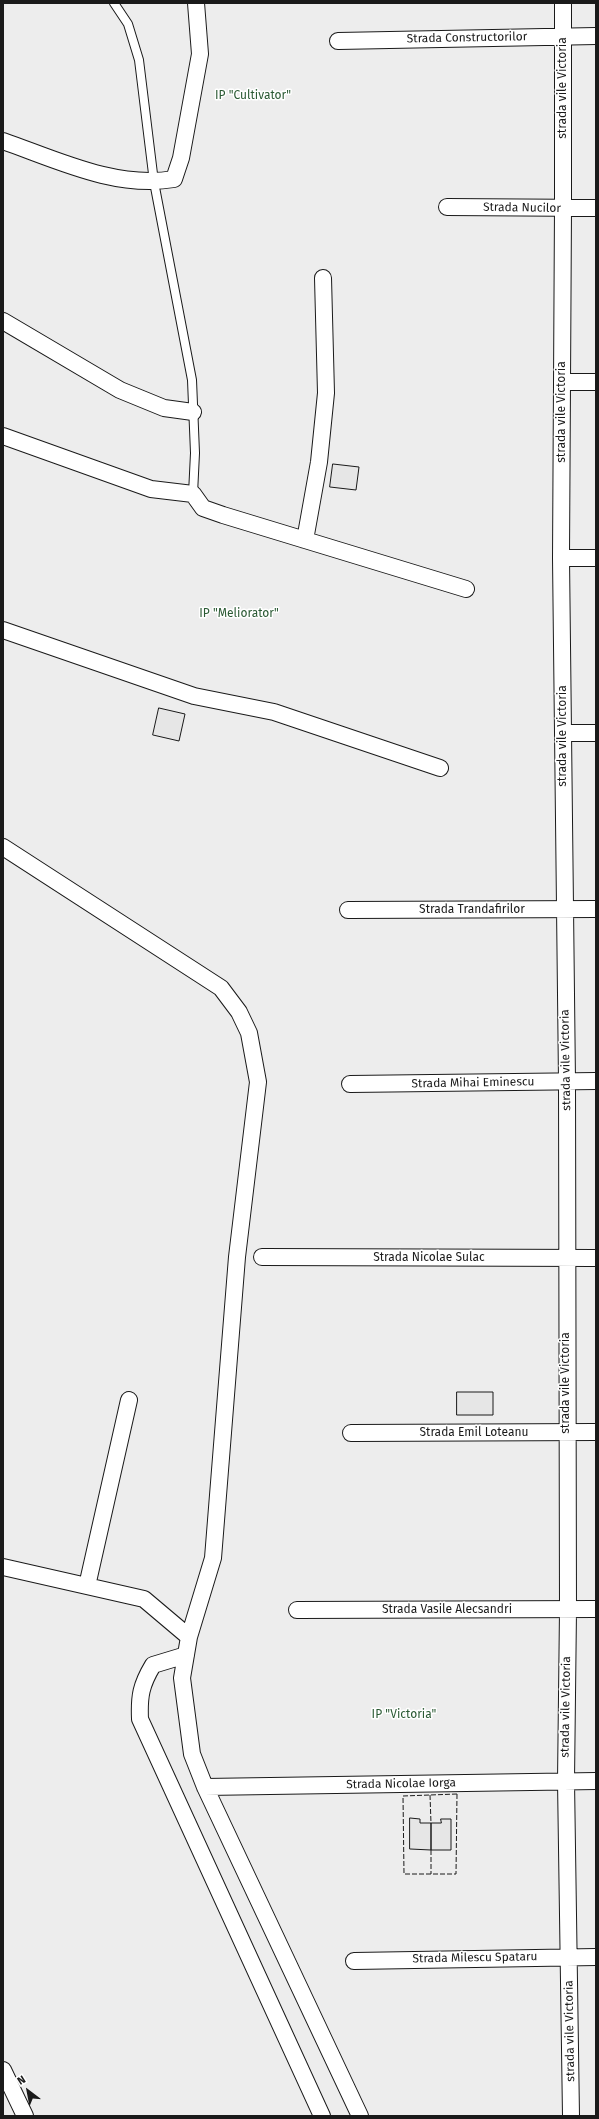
<!DOCTYPE html>
<style>
body{margin:0}
#map{position:relative;width:599px;height:2119px;overflow:hidden;background:#fff;font-family:"Fira Sans",sans-serif}
canvas{display:block}
.frame{position:absolute;inset:0;border:4px solid #1a1a1a;pointer-events:none}
.north{position:absolute;left:8px;top:2071px;width:40px;height:40px;-webkit-text-stroke:3px #fff;paint-order:stroke;rotate:328deg;font-size:11px;font-weight:700;line-height:16px;text-align:center;color:#1a1a1a}
.north::after{content:'';display:block;margin:auto;width:14px;height:18px;background:#1a1a1a;clip-path:polygon(50% 0,100% 100%,50% 72%,0 100%)}
</style>
<div id="map">
<canvas width="599" height="2119"></canvas>
<div class="frame"></div>
<div class="north">N</div>
</div>
<script>
const context = document.querySelector('canvas').getContext('2d');
context.lineJoin = 'round';
function fill(path, color) { context.fillStyle = color; context.fill(path, 'evenodd'); }
function stroke(path, color, width, dash) { context.strokeStyle = color; context.lineWidth = width; context.lineCap = dash ? 'butt' : 'round'; context.setLineDash(dash || []); context.stroke(path); }
function write(font, color, halo, rows, align = 'center') {
  context.font = font + ' "Fira Sans",sans-serif'; context.lineWidth = 3; context.setLineDash([]); context.textBaseline = 'middle'; context.strokeStyle = halo; context.fillStyle = color; for (const [text, x, y, turn = 0] of rows) {
    context.save(); context.translate(x, y); context.rotate((+turn || 0) * Math.PI / 180); context.textAlign = isNaN(turn) ? turn : align; if (halo) context.strokeText(text, 0, 0); context.fillText(text, 0, 0); context.restore();
  }
}
const green = new Path2D(`
 M3,3H596V2116H3Z`);
fill(green, '#ededed');
stroke(green, '#6a6a6a', 1);
const building = new Path2D(`
 M333,464L359,467L356,490L330,487Z
 M159,708L185,714L179,741L153,735Z
 M457,1392H493V1415H457Z
 M410,1818L420,1819V1823H431V1850L410,1849Z
 M441,1819H451V1850H431V1823H441Z`);
fill(building, '#e6e6e6');
stroke(building, '#1a1a1a', 1);
const lane = new Path2D(`
 M114,3L128,24L139,60L154,182L192,380L195,453L193,494`);
const street = new Path2D(`
 M563,3V208L561,558L567,1081L568,1610L566,1781L571,2116
 M338,41L596,36
 M3,141C57,160 116,189 174,179L181,158L200,54L196,3
 M447,207L596,208
 M3,321L120,390L164,408L193,412
 M562,382H596
 M3,436L151,489L193,494L203,508L223,515L466,589
 M305,540L319,462L326,393L323,278
 M561,558H596
 M3,630L194,696L274,712L440,768
 M564,733H596
 M3,847L221,988L239,1012L249,1033L258,1082L237,1257L213,1558L189,1637L182,1678L192,1754L205,1787L360,2116
 M348,910L596,909
 M350,1084L596,1081
 M262,1257L596,1258
 M351,1433L596,1432
 M3,1567L144,1599L189,1637
 M87,1586L129,1400
 M297,1610L596,1609
 M186,1655L153,1665C141,1685 139,1696 140,1719L322,2116
 M205,1787L596,1781
 M354,1961L596,1957
 M3,2070L25,2116`);
stroke(lane, '#1a1a1a', 10);
stroke(street, '#1a1a1a', 18);
stroke(lane, '#fff', 8);
stroke(street, '#fff', 16);
stroke(new Path2D(`
 M457,1794L456,1874H404L403,1796Z
 M430,1795L431,1823
 M431,1850V1874`), '#1a1a1a', 1, [5, 2]);
write('12px', '#1a1a1a', '#fff', [
 ["Strada Constructorilor",467,38,-1],
 ["strada vile Victoria",563,88,-90],
 ["Strada Nucilor",522,208,1],
 ["strada vile Victoria",562,412,-90],
 ["strada vile Victoria",563,736,-90],
 ["Strada Trandafirilor",472,910],
 ["strada vile Victoria",566,1060,-91],
 ["Strada Mihai Eminescu",473,1083,-1],
 ["Strada Nicolae Sulac",429,1258],
 ["strada vile Victoria",566,1383,-90],
 ["Strada Emil Loteanu",474,1433],
 ["Strada Vasile Alecsandri",447,1610],
 ["strada vile Victoria",566,1707,-89],
 ["Strada Nicolae Iorga",401,1784,-1],
 ["Strada Milescu Spataru",475,1958,-1],
 ["strada vile Victoria",570,2031,-91]
]);
write('12px', '#2b5a34', '#fff', [
 ["IP \"Cultivator\"",253,96],
 ["IP \"Meliorator\"",239,614],
 ["IP \"Victoria\"",404,1715]
]);
</script>
